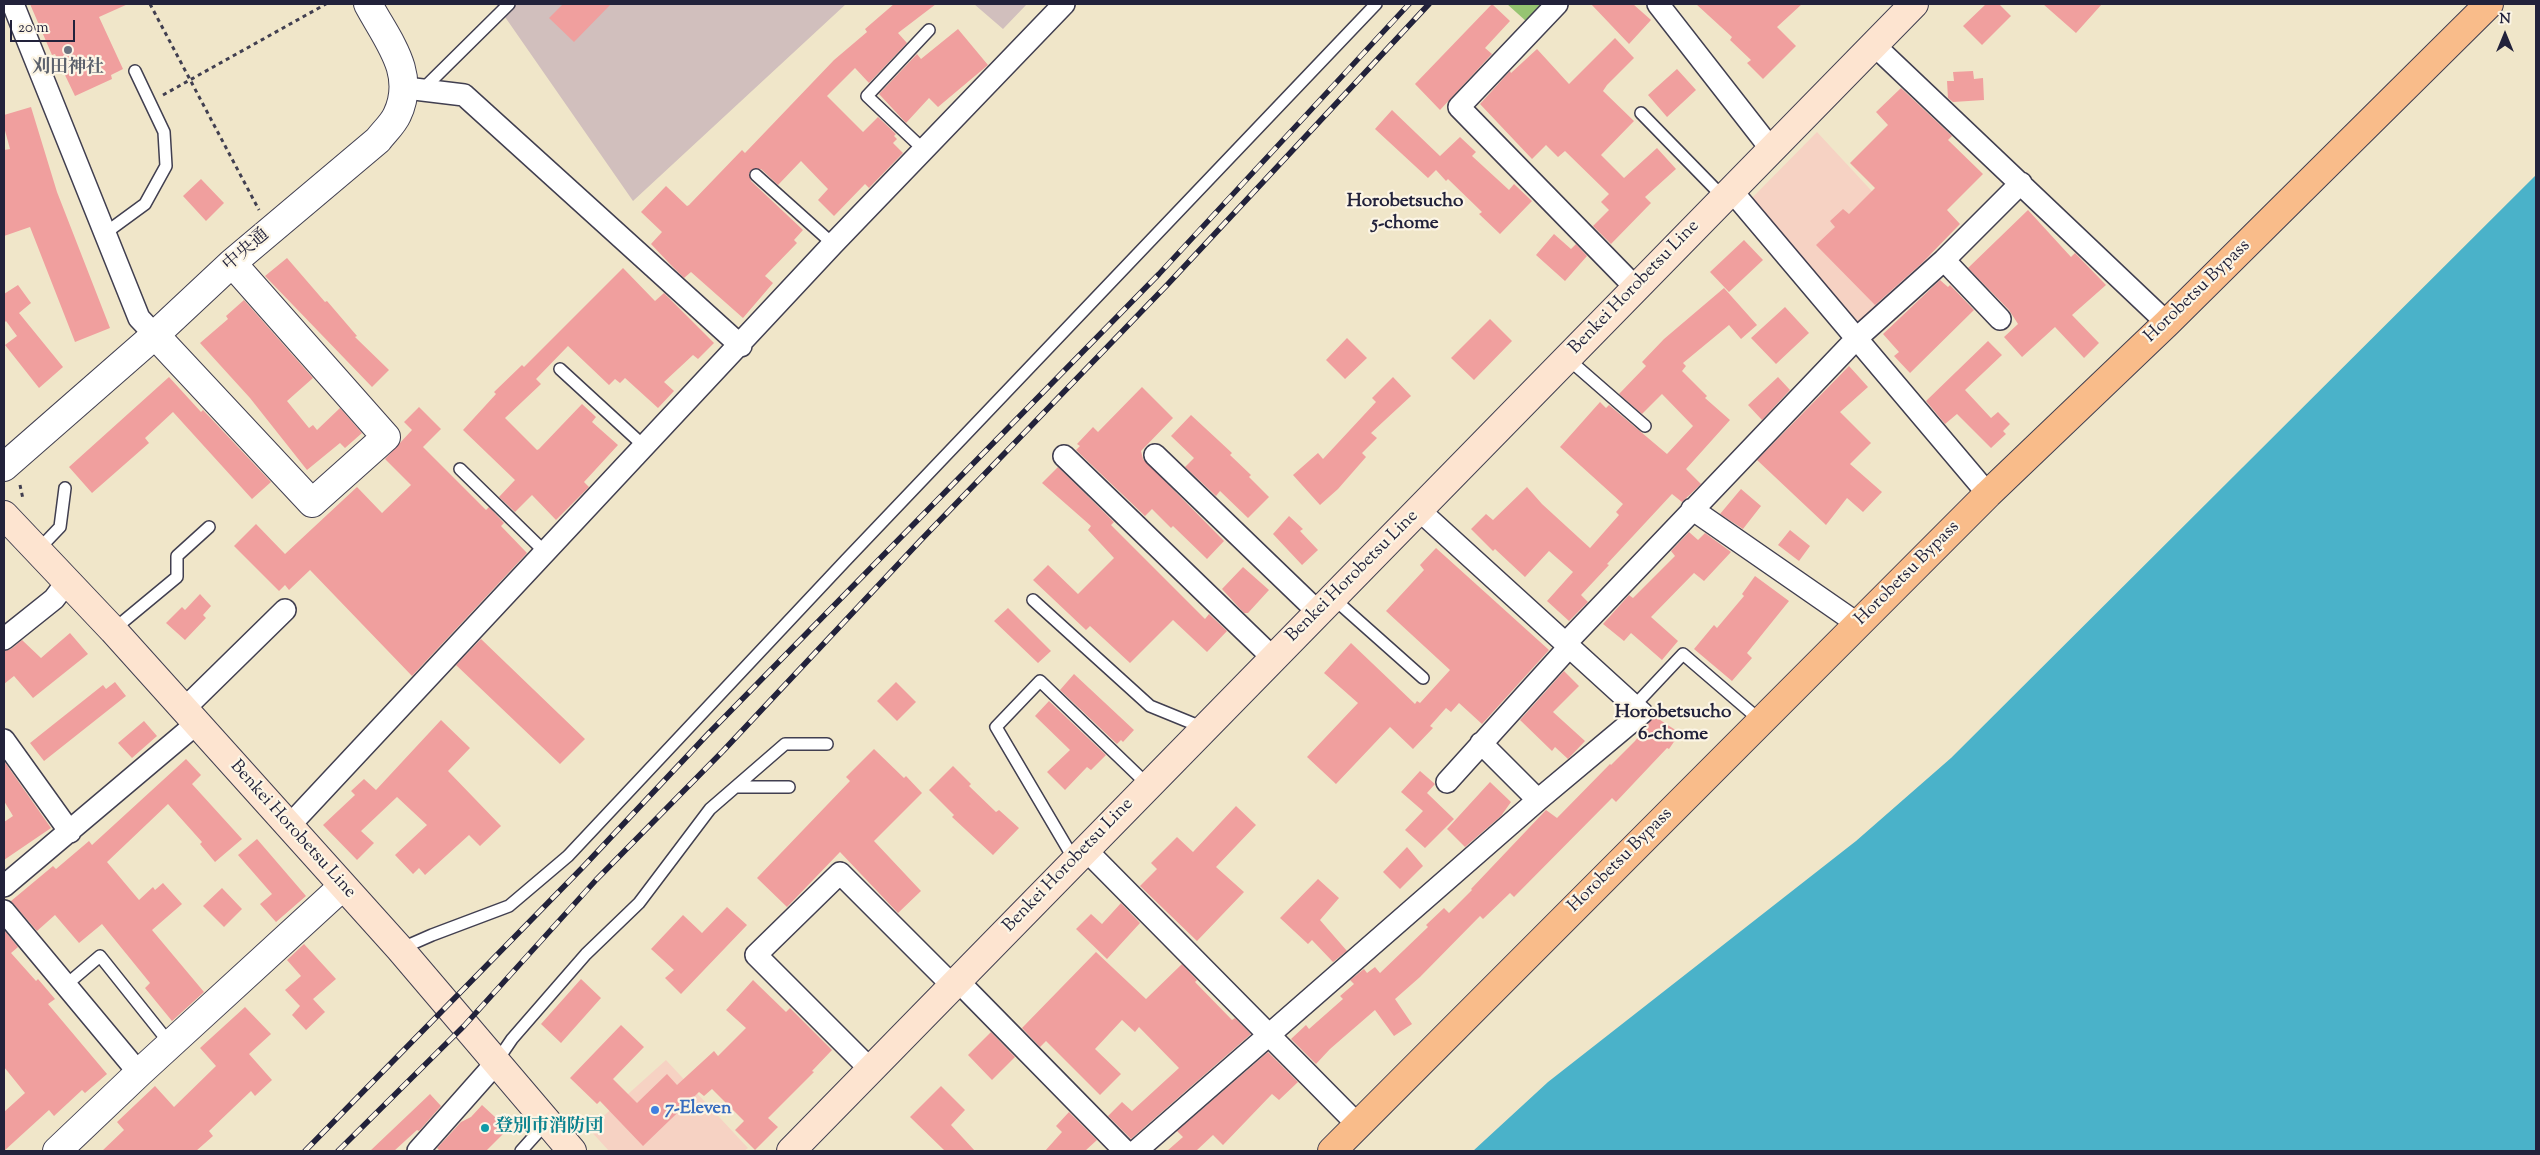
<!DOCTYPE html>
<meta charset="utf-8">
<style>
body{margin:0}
#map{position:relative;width:2540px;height:1155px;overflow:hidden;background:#f0e6c9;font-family:"Sorts Mill Goudy",serif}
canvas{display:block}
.frame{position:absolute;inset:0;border:5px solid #22223b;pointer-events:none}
.north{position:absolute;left:2480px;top:10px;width:50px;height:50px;-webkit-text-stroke:4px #fcf5e5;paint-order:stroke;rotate:0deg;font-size:14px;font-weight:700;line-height:20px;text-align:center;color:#22223b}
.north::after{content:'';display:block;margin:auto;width:18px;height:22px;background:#22223b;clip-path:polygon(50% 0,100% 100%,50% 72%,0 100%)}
.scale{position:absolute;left:10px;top:20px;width:65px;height:22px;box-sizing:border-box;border:2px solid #22223b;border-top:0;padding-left:6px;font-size:15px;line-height:18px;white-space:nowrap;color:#22223b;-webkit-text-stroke:4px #fcf5e5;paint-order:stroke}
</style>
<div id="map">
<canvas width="2540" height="1155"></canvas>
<div class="frame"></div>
<div class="north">N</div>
<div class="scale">20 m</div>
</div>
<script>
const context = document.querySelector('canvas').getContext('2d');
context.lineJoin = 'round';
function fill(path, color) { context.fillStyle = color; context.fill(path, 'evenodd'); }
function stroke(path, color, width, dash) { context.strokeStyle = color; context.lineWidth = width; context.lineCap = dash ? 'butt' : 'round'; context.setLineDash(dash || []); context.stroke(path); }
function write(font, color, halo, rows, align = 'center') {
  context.font = font + ' "Sorts Mill Goudy","Noto Serif JP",serif'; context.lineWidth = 4.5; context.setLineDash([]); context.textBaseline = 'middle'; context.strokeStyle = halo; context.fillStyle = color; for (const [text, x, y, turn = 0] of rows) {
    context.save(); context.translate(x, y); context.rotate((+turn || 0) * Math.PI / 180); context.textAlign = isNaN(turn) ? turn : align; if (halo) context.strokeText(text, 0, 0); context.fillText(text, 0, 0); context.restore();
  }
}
fill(new Path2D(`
 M1817,132L1932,256L1860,324L1751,199Z
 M666,1060L748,1148L744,1151H609L589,1129Z`), '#f6d2c3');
fill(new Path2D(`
 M496,4H846L633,201Z
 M974,4H1027L1003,29Z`), '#d1bfbd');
fill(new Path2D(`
 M1507,4H1545L1527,22Z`), '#96c472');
fill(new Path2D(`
 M2536,175V1151H1473L1548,1082L1856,841L1951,758Z`), '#4ab2c9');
fill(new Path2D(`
 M30,4H128L99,17L123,69L111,75L112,79L75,96L55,54L52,55Z
 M563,4H611L574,42L549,18Z
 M894,4H936L898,33L907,43L869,83L855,68L827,96L863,132L878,117L896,134L894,136L897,139L893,143L903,153L869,188L865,184L834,216L818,200L828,189L801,161L778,185L761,169L751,170L749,174L751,181L803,230L794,240L797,243L765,276L773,283L743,318L691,272L684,278L669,263L651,244L662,232L641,212L666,186L687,206L689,205L742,150L745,153L834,60L867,32L865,29Z
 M1492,4L1510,21L1485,48L1492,54L1440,110L1415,84Z
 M1591,4H1633L1651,20L1629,44Z
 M1696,4H1802L1777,27L1796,46L1763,79L1747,63L1751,60L1730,40L1732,37Z
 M1986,4H1999L2011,16L1982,45L1963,26Z
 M2043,4H2102L2076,33Z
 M958,29L988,65L938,107L929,98L906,123L879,94L917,54L921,59Z
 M1615,38L1634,58L1607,85L1603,91L1634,121L1601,155L1624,178L1657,148L1676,169L1645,197L1651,203L1611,244L1593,226L1609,210L1601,202L1609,194L1565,151L1558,157L1546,145L1532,159L1480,104L1510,71L1511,73L1537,49L1569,84Z
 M1677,69L1696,90L1667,117L1648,95Z
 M1973,71L1974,79L1983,78L1984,100L1953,102L1948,98L1947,81H1954L1953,72Z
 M1901,88L1952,136L1948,140L1983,174L1947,210L1960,224L1923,262L1875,305L1816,245L1835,227L1830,221L1843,209L1849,214L1875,188L1850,163L1888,125L1876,112Z
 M31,107L57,192L110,328L75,342L30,227L4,236V150L10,149L4,127V115Z
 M1392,110L1440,156L1460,137L1476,152L1472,156L1509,190L1514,184L1532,201L1500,234L1479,214L1482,212L1448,179L1446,181L1436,170L1428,178L1375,129Z
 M201,179L224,203L206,221L183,196Z
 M2028,210L2071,257L2075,253L2106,285L2072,315L2099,343L2084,358L2055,327L2022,357L2004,337L2018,324L2009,310L1968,268Z
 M1554,234L1571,249L1576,244L1587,256L1565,281L1536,255Z
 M1744,240L1763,260L1729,292L1710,272Z
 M287,258L325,302L327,301L357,336L355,337L389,370L372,387L265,276Z
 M623,268L655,301L664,293L714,343L698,359L693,355L664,382L674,391L658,408L625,378L620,383L615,379L609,385L568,346L536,379L541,384L505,418L537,450L539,449L582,404L596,417L592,422L618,445L584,482L589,487L556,520L532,495L515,512L499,497L515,480L463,430L496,394L494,392L522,365L524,367Z
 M1940,280L1948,287L1950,285L1974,310L1910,373L1894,356L1899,352L1883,334Z
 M18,285L31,303L19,313L63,367L39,388L5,345L17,336L6,321L4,323V294Z
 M1724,288L1757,325L1741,339L1729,325L1683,363L1686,366L1682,371L1707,396L1705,398L1730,420L1686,469L1701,484L1682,502L1672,494L1607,564L1609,565L1581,595L1588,602L1569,621L1547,601L1573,572L1549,551L1525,577L1495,549L1493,551L1471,529L1486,514L1493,520L1527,487L1542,504L1590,548L1619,515L1616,512L1623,504L1560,447L1600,402L1606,408L1609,405L1667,454L1693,426L1662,394L1642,414L1619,394L1646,366L1642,362L1664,339Z
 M244,300L313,378L287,401L309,428L313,425L317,430L340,408L362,433L345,448L340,443L307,470L250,398L200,343L228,319L226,316Z
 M1785,307L1809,333L1776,364L1751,338Z
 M1490,319L1512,341L1474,380L1451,358Z
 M1347,338L1367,358L1345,379L1326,360Z
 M1988,341L2002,355L1965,390L1991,418L1998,412L2010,424L2003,431L2006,434L1991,448L1957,414L1945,424L1926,401Z
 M1849,366L1868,387L1840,412L1871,443L1850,464L1882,492L1863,512L1847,498L1826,525L1757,460Z
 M169,377L201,412L203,410L271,482L252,499L173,412L145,438L149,443L92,493L69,467Z
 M1393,377L1411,396L1371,433L1377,438L1362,453L1366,457L1338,489L1320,505L1293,475L1318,453L1323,459L1376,402L1372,398Z
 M1778,377L1790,390L1762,420L1748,405Z
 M1142,387L1173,418L1141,451L1143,459L1224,541L1207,559L1173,526L1171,528L1152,509L1145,516L1076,450L1080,446L1077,444L1093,427L1098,432Z
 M419,407L441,429L423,447L486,510L489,507L504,523L501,526L527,553L412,676L310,570L289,590L285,585L279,591L234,546L256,524L285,554L357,487L382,513L411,485L385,459L412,430L404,422Z
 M1191,415L1232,453L1230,455L1251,475L1249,477L1269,497L1248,518L1220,491L1216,496L1185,467L1194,458L1171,436Z
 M1058,467L1114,522L1111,525L1205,619L1209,614L1227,631L1207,652L1173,620L1130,663L1090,626L1086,630L1033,580L1048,565L1078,594L1114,558L1088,530L1091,526L1042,483Z
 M1741,489L1761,506L1743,529L1720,514Z
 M1289,516L1303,529L1300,531L1318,550L1302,565L1273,534Z
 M1790,530L1810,546L1799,561L1778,545Z
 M1689,532L1698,540L1705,533L1731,552L1704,581L1694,573L1651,617L1678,641L1662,660L1631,633L1624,641L1603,624L1629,595L1633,598L1675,556L1671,551Z
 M1436,548L1549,650L1482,724L1459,703L1451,712L1446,708L1430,726L1433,728L1413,749L1390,727L1336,784L1307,757L1358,703L1324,673L1351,643L1415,704L1417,701L1420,703L1450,670L1386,611L1424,570L1420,565Z
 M1243,567L1269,590L1248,613H1244L1222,589Z
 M1755,576L1789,601L1747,653L1752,658L1732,681L1694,649L1714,625L1717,628L1744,596L1742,594Z
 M200,594L211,606L203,615L206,618L185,640L166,623L182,607L185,610Z
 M1008,608L1051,651L1038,663L994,621Z
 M70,633L88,654L33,698L14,676L4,684V651L11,649L22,640L41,658Z
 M481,639L585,739L560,764L456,665Z
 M1564,671L1579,686L1553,712L1585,741L1568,759L1555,747L1552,751L1520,720Z
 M1074,674L1134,730L1123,742L1121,740L1117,744L1060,690Z
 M115,682L126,696L44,761L30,743L103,685L106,689Z
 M896,682L916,702L897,721L877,701Z
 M1049,701L1106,755L1091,770L1087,767L1065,790L1047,772L1070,750L1035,716Z
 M1654,716L1680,733L1669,749L1667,748L1616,802L1612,798L1514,897L1510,893L1483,919L1480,916L1420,977L1395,999L1412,1024L1394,1036L1375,1010L1330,1049L1316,1064L1291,1039L1306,1025L1309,1029L1343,999L1340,996L1354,984L1350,980L1364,969L1367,973L1375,967L1380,973L1428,927L1426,925L1444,908L1449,913L1472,890L1471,889L1546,810L1557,818L1610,764L1611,765L1635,741Z
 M441,720L470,748L448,771L501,826L480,846L469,835L425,875L419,868L413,874L395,855L427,825L397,797L361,831L374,843L357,860L323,825L355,795L351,791L364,779L376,790Z
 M144,721L157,736L132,758L118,743Z
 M874,749L904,778L906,776L922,793L874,841L921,891L898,913L840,852L787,907L757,878L850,781L846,777Z
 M186,759L201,775L192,784L242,839L215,862L200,844L202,842L168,804L107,862L139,900L153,887L155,890L163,883L182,904L152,930L204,992L172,1021L145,988L150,983L102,924L79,943L55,915L37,931L11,901L53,866L56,869L89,841L92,845Z
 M4,761L51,828L4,860V822L13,816L4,801Z
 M953,766L971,784L969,786L996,812L999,810L1019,828L993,855L952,817L954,815L929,790Z
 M1420,771L1435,784L1427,793L1454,819L1425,848L1405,830L1423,811L1401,792Z
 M1490,782L1511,802L1501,816L1465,847L1447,829Z
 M1236,806L1256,825L1216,867L1244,892L1197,941L1140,886L1157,869L1151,863L1177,837L1193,852Z
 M257,839L306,896L276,922L260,904L272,894L238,855Z
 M1407,847L1423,866L1400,889L1383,872Z
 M1318,879L1339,898L1320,920L1347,951L1333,962L1312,940L1308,944L1280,918Z
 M222,888L242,909L224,927L203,906Z
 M1121,903L1140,923L1107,959L1076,929L1091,914L1102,924Z
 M727,907L747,925L681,994L665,978L674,970L651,949L683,915L702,933Z
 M4,930L18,947L11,953L36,981L38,979L55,999L48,1004L107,1074L85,1093L82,1090L54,1116L49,1110L4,1151V1112L25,1093L4,1067Z
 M304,944L336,979L313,999L325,1012L306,1030L292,1015L300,1006L285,990L301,976L287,960Z
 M1096,952L1146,999L1182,964L1197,980L1195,982L1232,1020L1235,1018L1251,1034L1131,1139L1108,1116L1122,1102L1132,1111L1179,1068L1139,1027L1135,1032L1122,1020L1095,1049L1121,1074L1100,1095L1046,1041L1040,1047L1022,1028Z
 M581,979L601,998L561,1043L541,1024Z
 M753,980L786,1012L790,1008L832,1050L812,1071L814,1072L768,1118L778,1127L755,1150L735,1130L744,1121L712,1089L704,1096L699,1092L643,1146L600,1101L597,1104L570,1078L621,1025L644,1047L613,1079L637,1103L667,1074L677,1085L714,1051L718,1056L746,1028L726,1010Z
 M245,1007L271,1034L249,1054L272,1080L255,1096L251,1091L209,1131L213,1136L196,1151H102L124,1130L117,1122L155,1086L174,1107L216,1066L200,1048Z
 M991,1032L1015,1057L992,1080L968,1055Z
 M1268,1052L1298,1082L1279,1100L1272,1094L1223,1145L1213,1135L1196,1151H1167L1183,1137L1177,1131Z
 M941,1086L965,1110L951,1125L975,1151H945L910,1117Z
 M430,1094L441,1106L419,1131L417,1130L394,1151H370Z
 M482,1105L508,1129L486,1151H440L437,1148L461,1122L471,1117Z
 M1069,1112L1097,1140L1085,1151H1045L1062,1132L1056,1126Z`), '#f09f9e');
const service = new Path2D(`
 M422,90L509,4
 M1641,113L1723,197
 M924,150L867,96L929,30
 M756,175L833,244
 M104,234L145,204L166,166L164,132L135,71
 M1567,358L1645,426
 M560,369L645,447
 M460,469L546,553
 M38,550L60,527L65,488
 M1333,598L1423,678
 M1033,600L1150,706L1204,728
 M113,630L177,577V556L209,527
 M1635,705L1683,654L1761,721
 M736,787H789
 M1075,861L996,727L1040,681L1148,785
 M400,949L432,935L509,906L568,856L846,560L1376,4
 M66,985L100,956L171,1045
 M497,1061L512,1039L586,954L639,903L710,809L785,744H827
 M521,1151L547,1122`);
const minor = new Path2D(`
 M13,4L139,318L155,335
 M1557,4L1459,107L1635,287
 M1658,4L1771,149
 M1874,45L2167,323
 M406,88L464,95L741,346
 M1731,190L1988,494
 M1944,260L2000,319
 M1155,455L1318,612
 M1064,456L1273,658
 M1692,509L1858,624
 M4,639L54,599L67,582
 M1565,644L1857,338L1944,260L2021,183
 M183,710L285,610
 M4,740L70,832
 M1481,743L1538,800
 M1447,782L1569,647
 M289,826L833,244L1064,4
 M1086,850L1358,1125
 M4,886L196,724
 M4,911L139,1073
 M957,980L1125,1151
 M870,1069L756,955L840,873L952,985
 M418,1151L496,1063
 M1136,1151L1538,800L1642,713L1419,510`);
const tertiary = new Path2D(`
 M155,335L312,503L386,437L232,263
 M4,467L155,335L232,263L378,140C384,132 393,124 397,115C417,73 387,40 368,4
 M57,1151L139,1073L342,887`);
const secondary = new Path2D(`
 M4,515L113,630L400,949L572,1151
 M791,1151L1914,4`);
const trunk = new Path2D(`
 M1332,1151L1988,494L2167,323L2489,4`);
stroke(service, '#413f50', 14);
stroke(minor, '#413f50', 24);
stroke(tertiary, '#413f50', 30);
stroke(secondary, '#413f50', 30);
stroke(trunk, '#413f50', 30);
stroke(new Path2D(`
 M150,4L259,210
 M163,95L326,4
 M20,485L23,499`), '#413f50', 3, [4, 4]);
stroke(service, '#fff', 11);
stroke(minor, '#fff', 21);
stroke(tertiary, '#fff', 28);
stroke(secondary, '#fde4d0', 28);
stroke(trunk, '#f9bc8a', 28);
const rail = new Path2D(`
 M305,1151L583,867L707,735L1159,274L1409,4
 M338,1151L464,1026L596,880L723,751L920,541L1168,284L1429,4`);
stroke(rail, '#22223b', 5.5);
stroke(rail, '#fcf5e5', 4, [11]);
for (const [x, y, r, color] of [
 [68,50,5,"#6b7280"],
 [655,1110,5,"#3f7fe0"],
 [485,1128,5,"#0f9aa8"]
]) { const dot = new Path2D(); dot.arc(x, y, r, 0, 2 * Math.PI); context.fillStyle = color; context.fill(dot); stroke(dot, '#fcf5e5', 2); }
write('bold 18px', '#5b616d', '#fcf5e5', [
 ["刈田神社",68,69]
]);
write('18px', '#22223b', '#fcf5e5', [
 ["中央通",247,251,-41],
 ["Benkei Horobetsu Line",1635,288,-46],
 ["Horobetsu Bypass",2198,292,-44],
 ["Horobetsu Bypass",1908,574,-45],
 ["Benkei Horobetsu Line",1353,577,-45],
 ["Benkei Horobetsu Line",292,830,48],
 ["Horobetsu Bypass",1621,861,-45],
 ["Benkei Horobetsu Line",1069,866,-46]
]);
write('bold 18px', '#366cbe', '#fcf5e5', [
 ["7-Eleven",665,1110]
], 'left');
write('bold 18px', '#0d838f', '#fcf5e5', [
 ["登別市消防団",495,1128]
], 'left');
write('bold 19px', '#22223b', '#fcf5e5', [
 ["Horobetsucho",1405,203],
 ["5-chome",1405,225],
 ["Horobetsucho",1673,714],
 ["6-chome",1673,736]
]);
</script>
